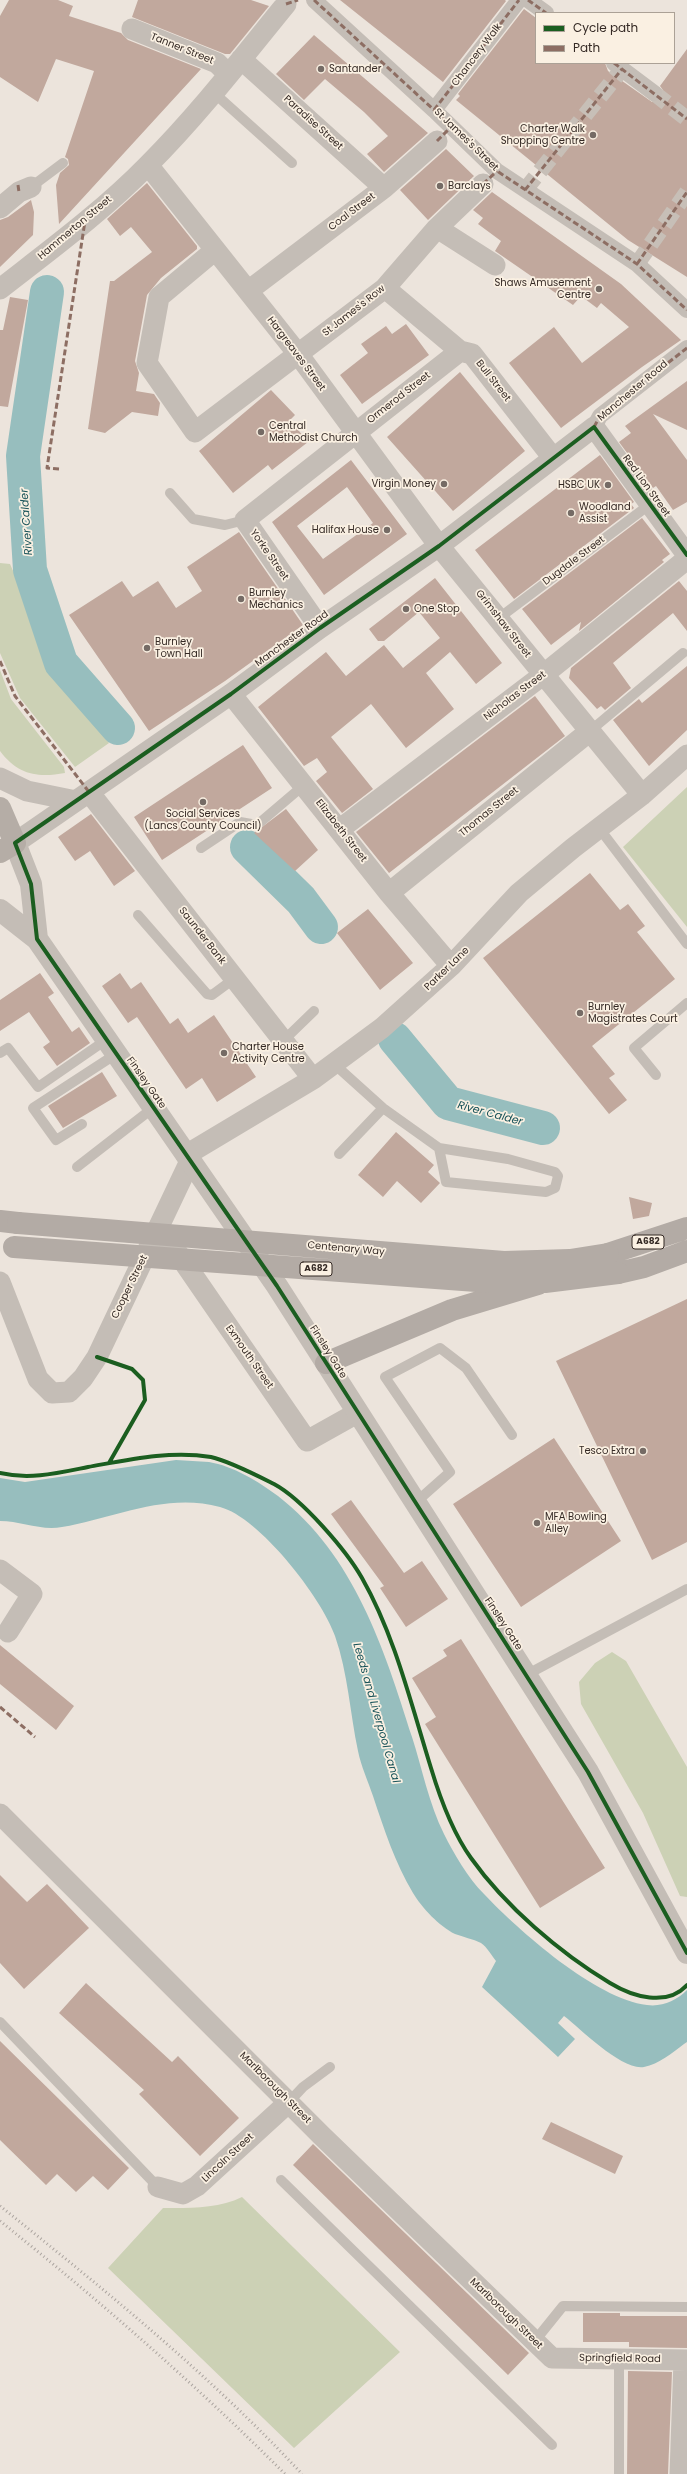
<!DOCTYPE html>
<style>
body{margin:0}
#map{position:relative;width:687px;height:2474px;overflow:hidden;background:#ece4dc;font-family:Poppins,sans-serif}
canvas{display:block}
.legend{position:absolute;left:535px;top:12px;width:140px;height:52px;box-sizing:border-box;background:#faf0e2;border:1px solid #aba196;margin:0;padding:5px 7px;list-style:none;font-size:12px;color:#352a25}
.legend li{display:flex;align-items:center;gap:8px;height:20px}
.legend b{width:20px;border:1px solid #aba196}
</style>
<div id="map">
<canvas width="687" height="2474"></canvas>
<ul class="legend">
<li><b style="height:5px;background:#1b5e20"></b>Cycle path</li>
<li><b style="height:5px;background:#8d6e63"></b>Path</li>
</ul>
</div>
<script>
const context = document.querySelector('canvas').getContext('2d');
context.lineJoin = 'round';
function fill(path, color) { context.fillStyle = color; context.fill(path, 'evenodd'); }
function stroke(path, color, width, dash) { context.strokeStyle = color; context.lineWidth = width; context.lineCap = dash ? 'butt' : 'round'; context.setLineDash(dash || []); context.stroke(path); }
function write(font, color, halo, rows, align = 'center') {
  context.font = font + ' Poppins,sans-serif'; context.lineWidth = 3.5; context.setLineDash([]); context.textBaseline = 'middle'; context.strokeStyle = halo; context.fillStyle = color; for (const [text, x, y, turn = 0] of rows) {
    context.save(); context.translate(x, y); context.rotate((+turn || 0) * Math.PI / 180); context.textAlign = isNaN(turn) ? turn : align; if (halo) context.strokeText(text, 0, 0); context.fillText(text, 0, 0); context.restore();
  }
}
fill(new Path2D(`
 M0,563L10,564L53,661L109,743L75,767L20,698L0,653Z
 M0,670L11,699L64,767L65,773C38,778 18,775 0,751Z
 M687,787V927L623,847Z
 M612,1652L626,1661L687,1767V1897L680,1896L643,1813L581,1704L579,1682L595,1663Z
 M242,2197L400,2352L294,2448L108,2268L163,2208C189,2208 218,2209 242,2197Z`), '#ccd1b5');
fill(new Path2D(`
 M176,1460C187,1461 198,1461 209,1462C233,1466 258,1481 278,1496C354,1555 384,1648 412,1737C422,1768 429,1804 444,1834C454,1854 468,1878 484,1894C519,1931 596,1999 647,2005C662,2007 676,2001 687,1990V2042L684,2044C672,2053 659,2064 644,2067C622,2071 581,2029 564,2016L558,2023L575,2039L558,2057L482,1987L496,1961C492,1956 487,1947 481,1943C473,1939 463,1937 455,1934C439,1926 422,1908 413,1893C395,1863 384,1829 373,1796C368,1781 361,1766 358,1751C350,1713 348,1673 335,1636C322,1598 259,1517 220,1507C166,1492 114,1518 62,1527C41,1531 21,1521 0,1521V1478L25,1482Z`), '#97bebe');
stroke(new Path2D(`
 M47,292L23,456L30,570L61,663L118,728
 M247,847L301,900L321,927
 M395,1039L448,1103L543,1128`), '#97bebe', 34);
fill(new Path2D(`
 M9,0H58L73,6L69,16L121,33L128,40L201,69L59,224L56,185L60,173L69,165L68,159L65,157L94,71L56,59L38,102L0,77V16Z
 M138,0H251L269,6L230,54H225L132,17Z
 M340,0H505L506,1L443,82Z
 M524,9L536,18V63H605L608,71L652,102L662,98L663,90L660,86L687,49V277L628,240L456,100L460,96L458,94Z
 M314,35L428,133L384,172L367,154L388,136L364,112L325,79L304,100L276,74Z
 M446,149L474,176L428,220L400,190Z
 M147,183L197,246V249L161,278L147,295L135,361L139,373L136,391L154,394L160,403L158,416L132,412L105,433L88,429L110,281H114L152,252L131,227L120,236L107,219Z
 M492,192L621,284L681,340L642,367L561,428L509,363L554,327L582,363L629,327L601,303L597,308L581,296L573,305L495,251L501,241L478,224L483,218L473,210Z
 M31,200L34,212L33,235L0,267V220L8,217Z
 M10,297L28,300L8,407L0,406V330H3Z
 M406,324L429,355L362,404L340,375L368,353L361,344L386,326L392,334Z
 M460,372L525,451L453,511L387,437Z
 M687,381V430L653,414L687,460V502L673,510L656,486L653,488L619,442L631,433L625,426Z
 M271,390L295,415L290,420L308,442L272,470L268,465L233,493L199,451Z
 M600,455L634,502L631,504L634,508L514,599L475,550Z
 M351,460L407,534L324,595L272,522ZM347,487L373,523L323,559L297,526Z
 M642,518L670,554L662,560L664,562L579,631L581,622L551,645L522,609Z
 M239,532L303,625L225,681L149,731L69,615L122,581L133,597L158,581L176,608L202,591L187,567Z
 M435,578L502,663L476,684L450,652L426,673L454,709L406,748L371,704L331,737L373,789L342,813L316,781L327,772L317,758L304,766L258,707L326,652L346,676L384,645L403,668L440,638L419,612L384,641H378L369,629Z
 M679,581L687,591V631L673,613L613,663L631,688L605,710L601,706L597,709L569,678L571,668Z
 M687,666V730L649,766L613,720L639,699L642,703Z
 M535,696L565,736L389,873L356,832Z
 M243,745L272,788L162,860L134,817Z
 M286,809L318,850L295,871L254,833Z
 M91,814L135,871L114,886L90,851L75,861L58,837Z
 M590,873L620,910L628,904L645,926L637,932L675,979L592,1046L615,1074L609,1078L627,1100L609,1114L483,958Z
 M368,909L413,963L380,990L337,933Z
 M40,973L54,993L48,997L72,1032L79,1027L90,1043L57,1066L43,1047L50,1042L29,1012L0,1031V1000Z
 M120,973L131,989L141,982L170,1024L178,1018L188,1033L214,1015L256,1077L217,1102L202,1078L186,1089L137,1017L128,1023L102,986Z
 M102,1072L117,1096L63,1128L48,1106Z
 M396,1132L434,1165L428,1172L440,1183L421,1203L397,1181L383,1197L358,1175Z
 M629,1197L652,1203L649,1216L633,1219Z
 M687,1299V1542L652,1560L556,1361Z
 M554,1438L621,1541L521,1607L453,1504Z
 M351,1500L404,1573L422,1561L448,1599L406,1627L380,1588L384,1586L331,1514Z
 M461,1639L605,1868L540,1908L425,1724L436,1717L412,1678L447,1656L443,1650Z
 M0,1645L74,1706L56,1730L0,1684Z
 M0,1875L27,1902L47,1884L89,1928L24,1989L0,1963Z
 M86,1983L172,2062L178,2056L239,2118L200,2156L139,2094L144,2090L59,2013Z
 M0,2041L129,2168L108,2190L93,2176L76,2192L57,2174L46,2185L0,2140Z
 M551,2122L623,2156L615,2174L542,2139Z
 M313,2144L529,2353L508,2375L293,2165Z
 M583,2313H620V2316H687V2348L629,2347V2342H583Z
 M628,2371L672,2372L668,2474H627Z`), '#c1a89d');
stroke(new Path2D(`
 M654,93L687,119
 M525,190L622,69
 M637,264L687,192`), '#c7bfb7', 16, [16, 8]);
stroke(new Path2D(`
 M213,92L292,163
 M31,187L63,163
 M170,493L193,519L225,525L245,520
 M499,618L649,505
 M590,731L683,653
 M599,828L687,944
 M201,848L240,822L257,825L304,785
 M138,915L207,994L212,995L235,978
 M283,1041L314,1011
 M0,1053L8,1048L38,1087L106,1040
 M333,1063L383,1108L439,1148L446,1182L546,1192L555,1188L558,1176L555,1172L508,1159L439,1148
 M656,1075L634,1048L687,1003
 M82,1124L56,1140L33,1108L116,1054
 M339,1154L383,1108
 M77,1167L153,1108
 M415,1503L450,1472L385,1377L440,1348L466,1368L512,1435
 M526,1675L687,1589
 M0,2022L158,2187
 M289,2102L303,2087L330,2067
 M281,2180L552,2445
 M534,2342L563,2306L687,2307
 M619,2474V2359`), '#c4bdb6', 10);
stroke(new Path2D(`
 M314,0L434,110L497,171L637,264L687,310
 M528,0L546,13
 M614,63L654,93
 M434,110L519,0
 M594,427L600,416L687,348`), '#c4bdb6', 16);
stroke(new Path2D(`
 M132,29L217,63L228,74
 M241,59L384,188
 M148,165L298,354L439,546L642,795
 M0,208L19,192L31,187
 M437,228L495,265
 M214,251L159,297L147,363L195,432L385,288L437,228L483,184
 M385,288L460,351L472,354L553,458
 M0,289C50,250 103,211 148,165C198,115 242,58 286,4V0
 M248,291L384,188L437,141
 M320,628L245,520L460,351
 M231,694L389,893L451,966
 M0,778L27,791L76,801
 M89,792L313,1079
 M340,829L543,675L687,559
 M15,843L231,694L320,628L439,546L594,427L687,555
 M389,893L590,731
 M186,1155L313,1079L382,1028L451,966L519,893L573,848L642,795L687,755
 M159,1226L307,1441L357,1413
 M0,1282L38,1379L52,1393L69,1392L83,1378L97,1357L190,1161
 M0,1570L32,1594L8,1632
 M0,1814L322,2136L552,2358L687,2360
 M158,2187L183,2194L197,2186L289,2102
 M680,2474L684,2360`), '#c4bdb6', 21);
stroke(new Path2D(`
 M15,843L31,884L37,939L277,1286L588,1772L687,1953
 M0,910L37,939`), '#c4bdb6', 22);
stroke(new Path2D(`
 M0,808L15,843L0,852`), '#b5ada6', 22);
stroke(new Path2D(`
 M0,1221L18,1223
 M608,1254L687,1228
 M618,1273L644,1267L687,1251
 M326,1363L452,1310L538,1284`), '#b3aba5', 22);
stroke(new Path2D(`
 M0,2206C105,2290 210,2375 302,2474
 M0,2221C100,2301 195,2384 285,2474`), '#aca5a0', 3, [1, 3]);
stroke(new Path2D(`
 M18,1223L504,1262L570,1260L608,1254
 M14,1247L490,1282H545L618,1273`), '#b3aba5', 22);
stroke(new Path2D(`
 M314,0L434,110L497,171L637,264L687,310
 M528,0L546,13
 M286,4L298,0
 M614,63L687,119
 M434,110L519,0
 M437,141L451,127
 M483,184L497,171
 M18,185L19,192
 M525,190L622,69
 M637,264L687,192
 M594,427L600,416L687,348
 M59,469L47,468L85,221
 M0,661L15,696L89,792
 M0,1707L35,1737`), '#8d6e63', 3, [6, 3]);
stroke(new Path2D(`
 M687,555L594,427L439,546L320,628L231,694L15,843L31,884L37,939L277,1286L588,1772L687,1953
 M97,1357L132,1369L143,1380L145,1400L109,1463
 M0,1473C30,1480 58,1473 88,1467C127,1460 170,1450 211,1457C229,1461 258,1476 274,1484C302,1499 346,1550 362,1578C395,1636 411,1704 431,1768C440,1798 453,1833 471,1858C505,1906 560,1953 610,1983C633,1997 667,2007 687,1985`), '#1b5e20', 4);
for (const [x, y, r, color] of [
 [321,69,4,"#756b65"],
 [593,135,4,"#756b65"],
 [440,186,4,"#756b65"],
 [599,289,4,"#756b65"],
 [261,432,4,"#756b65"],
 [444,484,4,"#756b65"],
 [608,485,4,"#756b65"],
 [571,513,4,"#756b65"],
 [387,530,4,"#756b65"],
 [241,599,4,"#756b65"],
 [406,609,4,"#756b65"],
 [147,648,4,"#756b65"],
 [203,802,4,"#756b65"],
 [580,1013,4,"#756b65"],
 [224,1053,4,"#756b65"],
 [643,1451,4,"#756b65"],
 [537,1523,4,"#756b65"]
]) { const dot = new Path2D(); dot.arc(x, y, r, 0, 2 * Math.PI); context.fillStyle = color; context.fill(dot); stroke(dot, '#faf0e2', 1.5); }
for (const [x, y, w] of [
 [648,1242,32],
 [316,1269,32]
]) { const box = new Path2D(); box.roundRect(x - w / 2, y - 7, w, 14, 3); context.fillStyle = '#faf0e2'; context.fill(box); stroke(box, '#352a25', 1); }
write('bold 9px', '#352a25', null, [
 ["A682",648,1242],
 ["A682",316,1269]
]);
write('10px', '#352a25', '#faf0e2', [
 ["Tanner Street",182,49,22],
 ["Chancery Walk",477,55,-53],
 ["Paradise Street",313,123,42],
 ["St James's Street",466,140,44],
 ["Coal Street",352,212,-37],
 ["Hammerton Street",75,228,-40],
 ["St James's Row",354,311,-38],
 ["Hargreaves Street",296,354,53],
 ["Bull Street",493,381,52],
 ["Manchester Road",633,391,-40],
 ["Ormerod Street",399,398,-38],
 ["Red Lion Street",646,486,54],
 ["Yorke Street",269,555,55],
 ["Dugdale Street",574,561,-37],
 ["Grimshaw Street",503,624,52],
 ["Manchester Road",292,639,-36],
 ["Nicholas Street",515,696,-37],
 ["Thomas Street",489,812,-39],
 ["Elizabeth Street",341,831,52],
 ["Saunder Bank",202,936,52],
 ["Parker Lane",447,969,-44],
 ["Finsley Gate",146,1083,55],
 ["Centenary Way",346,1249,5],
 ["Cooper Street",130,1287,-64],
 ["Finsley Gate",328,1352,58],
 ["Exmouth Street",249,1357,55],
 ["Finsley Gate",503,1624,57],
 ["Marlborough Street",275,2088,45],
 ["Lincoln Street",228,2158,-43],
 ["Marlborough Street",506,2314,44],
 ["Springfield Road",620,2359,1]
]);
write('10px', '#352a25', '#faf0e2', [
 ["Santander",329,69],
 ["Charter Walk",585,129,"right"],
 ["Shopping Centre",585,141,"right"],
 ["Barclays",448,186],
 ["Shaws Amusement",591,283,"right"],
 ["Centre",591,295,"right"],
 ["Central",269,426],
 ["Methodist Church",269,438],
 ["Virgin Money",436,484,"right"],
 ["HSBC UK",600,485,"right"],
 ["Woodland",579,507],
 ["Assist",579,519],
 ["Halifax House",379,530,"right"],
 ["Burnley",249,593],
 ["Mechanics",249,605],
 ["One Stop",414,609],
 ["Burnley",155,642],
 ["Town Hall",155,654],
 ["Social Services",203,814,"center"],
 ["(Lancs County Council)",203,826,"center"],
 ["Burnley",588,1007],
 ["Magistrates Court",588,1019],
 ["Charter House",232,1047],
 ["Activity Centre",232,1059],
 ["Tesco Extra",635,1451,"right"],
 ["MFA Bowling",545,1517],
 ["Alley",545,1529]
], 'left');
write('italic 11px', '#185359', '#faf0e2', [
 ["River Calder",27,522,-94],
 ["River Calder",490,1114,15],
 ["Leeds and Liverpool Canal",376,1713,74]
]);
</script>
